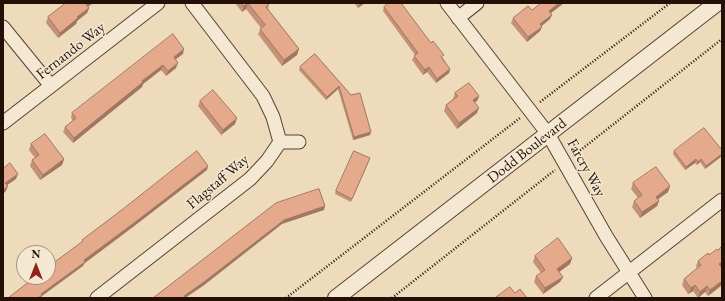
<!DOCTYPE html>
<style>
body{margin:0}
#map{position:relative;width:725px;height:301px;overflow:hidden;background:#eedbbc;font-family:"EB Garamond",serif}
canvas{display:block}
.frame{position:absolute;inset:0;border:4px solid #251008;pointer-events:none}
.north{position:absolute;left:16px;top:245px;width:40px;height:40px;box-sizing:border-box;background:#f4e8d3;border:1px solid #a19282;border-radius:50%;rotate:0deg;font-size:11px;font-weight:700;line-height:16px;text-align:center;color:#251008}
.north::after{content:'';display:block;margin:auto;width:14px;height:18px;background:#8f2418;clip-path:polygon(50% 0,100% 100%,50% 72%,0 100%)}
</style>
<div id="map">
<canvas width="725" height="301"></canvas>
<div class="frame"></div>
<div class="north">N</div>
</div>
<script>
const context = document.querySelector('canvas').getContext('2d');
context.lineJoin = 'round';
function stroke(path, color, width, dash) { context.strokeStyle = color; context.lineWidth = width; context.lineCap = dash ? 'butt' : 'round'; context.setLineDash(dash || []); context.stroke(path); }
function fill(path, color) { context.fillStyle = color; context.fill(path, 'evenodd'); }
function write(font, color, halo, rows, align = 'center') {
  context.font = font + ' "EB Garamond",serif'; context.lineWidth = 3; context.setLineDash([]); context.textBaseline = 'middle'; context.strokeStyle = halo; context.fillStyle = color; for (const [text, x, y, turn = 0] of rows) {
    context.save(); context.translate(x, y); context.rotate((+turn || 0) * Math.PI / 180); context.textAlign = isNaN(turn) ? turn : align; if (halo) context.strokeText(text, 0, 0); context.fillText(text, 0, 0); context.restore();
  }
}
const minor = new Path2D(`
 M447,3L548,134L606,236L645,298
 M458,18L477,3
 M3,27L51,86
 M3,123L158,3
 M280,142H299
 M97,298L250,179L267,161L280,142L273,117L263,96L192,3
 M596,298L722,200`);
const tertiary = new Path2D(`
 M336,298L717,3`);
stroke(minor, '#574335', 15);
stroke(tertiary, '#574335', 18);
stroke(new Path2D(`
 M540,102L670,3
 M573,156L722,39
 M286,298L520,118
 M392,298L555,170`), '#251008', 2.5, [1, 2]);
stroke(minor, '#f4e8d3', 13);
stroke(tertiary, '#f4e8d3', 16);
fill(new Path2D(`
 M66,3H93L88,6L89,8L87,13L77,21L76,24L58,38L46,23L48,17Z
 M235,3H268L269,4L268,9L299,49L297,55L282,66L258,34L261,28L246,9L242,12Z
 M354,3H365L358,8Z
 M541,3H564L551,13L550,19L541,26L540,31L527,42L511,23L513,18L532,10Z
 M384,7L443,58L450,69L449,73L436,83L427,72L423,75L412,60L415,55L383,11Z
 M183,54L175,59L176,68L166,76L161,70L143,84L142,87L73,143L63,132L65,127L73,121L71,118L72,113Z
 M315,54L351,95L370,135L353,140L338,89L326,100L299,70L300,67Z
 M455,93L479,96L477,101L475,102L477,113L457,129L444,111L446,105L453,99Z
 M200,101L235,124L221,135L198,106Z
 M31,144L64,159L62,165L40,180L30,166L32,160L35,158L29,150Z
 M722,150V156L705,169L700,162L697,165L695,163L685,170L673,154L674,151Z
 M369,161L351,202L335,194L336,191Z
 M633,183L670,186L668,192L658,199L659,201L657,206L640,218L632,207L634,201L638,198L631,189Z
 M722,246V266L721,267L722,268V285L708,296L705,292L698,298L693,291L688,294L682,285L684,279L697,268L696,266L698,261L718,250Z
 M535,256L572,258L570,264L559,272L563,277L560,282L543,294L534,282L536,276L541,273L533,262Z`), '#c59278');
fill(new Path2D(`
 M87,3H93L84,10L86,4Z
 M248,3L246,9L242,12L244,6Z
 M360,3H365L358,8Z
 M559,3H564L547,16L549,11Z
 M89,8L87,13L77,21L76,24L58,38L60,33L77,17Z
 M552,15L550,19L538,29L540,24Z
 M542,27L540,31L527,42L528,37Z
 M184,49L183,54L172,62L174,57Z
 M299,49L297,55L282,66L284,60Z
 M178,63L176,68L166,76L168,71Z
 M163,65L161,70L143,84L142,87L73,143L74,138L142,81Z
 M429,67L427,72L423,75L425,70Z
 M450,69L449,73L436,83L437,79Z
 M339,86L338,89L326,100L327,97Z
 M479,96L477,101L471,105L473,100Z
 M479,108L477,113L457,129L459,123Z
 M237,118L235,124L221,135L223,130Z
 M371,132L370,135L353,140L354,137Z
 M722,154V156L705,169L706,166Z
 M64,159L62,165L40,180L43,175Z
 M696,159L695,163L685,170L686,167Z
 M701,159L700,162L697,165L698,162Z
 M208,166L207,170L133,227L85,263L83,266L42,296L41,298H38L41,294L84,260Z
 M18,174L16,179L3,188L5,183Z
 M8,186L6,191L3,194V190Z
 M670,186L668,192L654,202L656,197Z
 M659,201L657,206L640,218L642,212Z
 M325,206L324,210L282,224L203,286L185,298L184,296L284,220Z
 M572,258L570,264L555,275L557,269Z
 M722,262V266L717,270L719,264Z
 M563,277L560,282L543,294L545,288Z
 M722,281V285L708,296L710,290Z
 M695,285L693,291L688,294L691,288Z
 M707,286L705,292L698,298L700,292Z`), '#a07761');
const building = new Path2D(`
 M66,3H87L86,4L89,8L77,17L78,18L60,33L48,17Z
 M241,3H248L244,6Z
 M248,3H268L269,4L266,7L299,49L284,60L260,29L265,25Z
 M389,3H401L431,43L433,41L444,55L441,57L450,69L437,79L429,67L425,70L414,56L418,53L384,7Z
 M541,3H559L549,11L552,15L540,24L542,27L528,37L513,18L528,6L532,10Z
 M173,34L184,49L174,57L178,63L168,71L163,65L142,81L143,82L74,138L65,127L76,118L72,113Z
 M315,54L351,95L360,93L371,132L354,137L339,86L327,97L300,67Z
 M469,83L479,96L473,100L479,108L459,123L446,105L458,96L455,93Z
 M213,90L237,118L223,130L200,101Z
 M704,128L722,150V154L706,166L701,159L698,162L696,159L686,167L674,151Z
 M45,134L64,159L43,175L32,160L39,155L31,144Z
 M197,151L208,166L134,223L84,260L85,262L41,294L42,295L38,298H8L35,277H48V267L83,241L82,240L123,209Z
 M354,151L370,158L352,199L336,191Z
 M10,163L18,174L5,183L8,186L3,190V169Z
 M656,167L670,186L656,197L659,201L642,212L634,201L642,195L633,183Z
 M319,189L325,206L284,220L204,282L184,296L185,298H153L276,203Z
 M558,238L572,258L557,269L563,277L545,288L536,276L545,270L535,256Z
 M722,246V262L719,264L722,268V281L710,290L707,286L700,292L695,285L691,288L684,279L701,265L698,261L708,253L709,255L717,249L718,250Z
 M510,287L515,293L520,289L527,298H495Z`);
fill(building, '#e5aa8b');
stroke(building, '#a07761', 1);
write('15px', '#251008', '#f4e8d3', [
 ["Fernando Way",71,51,-38],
 ["Dodd Boulevard",527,151,-38],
 ["Farcry Way",586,168,61],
 ["Flagstaff Way",218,182,-40]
]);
</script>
